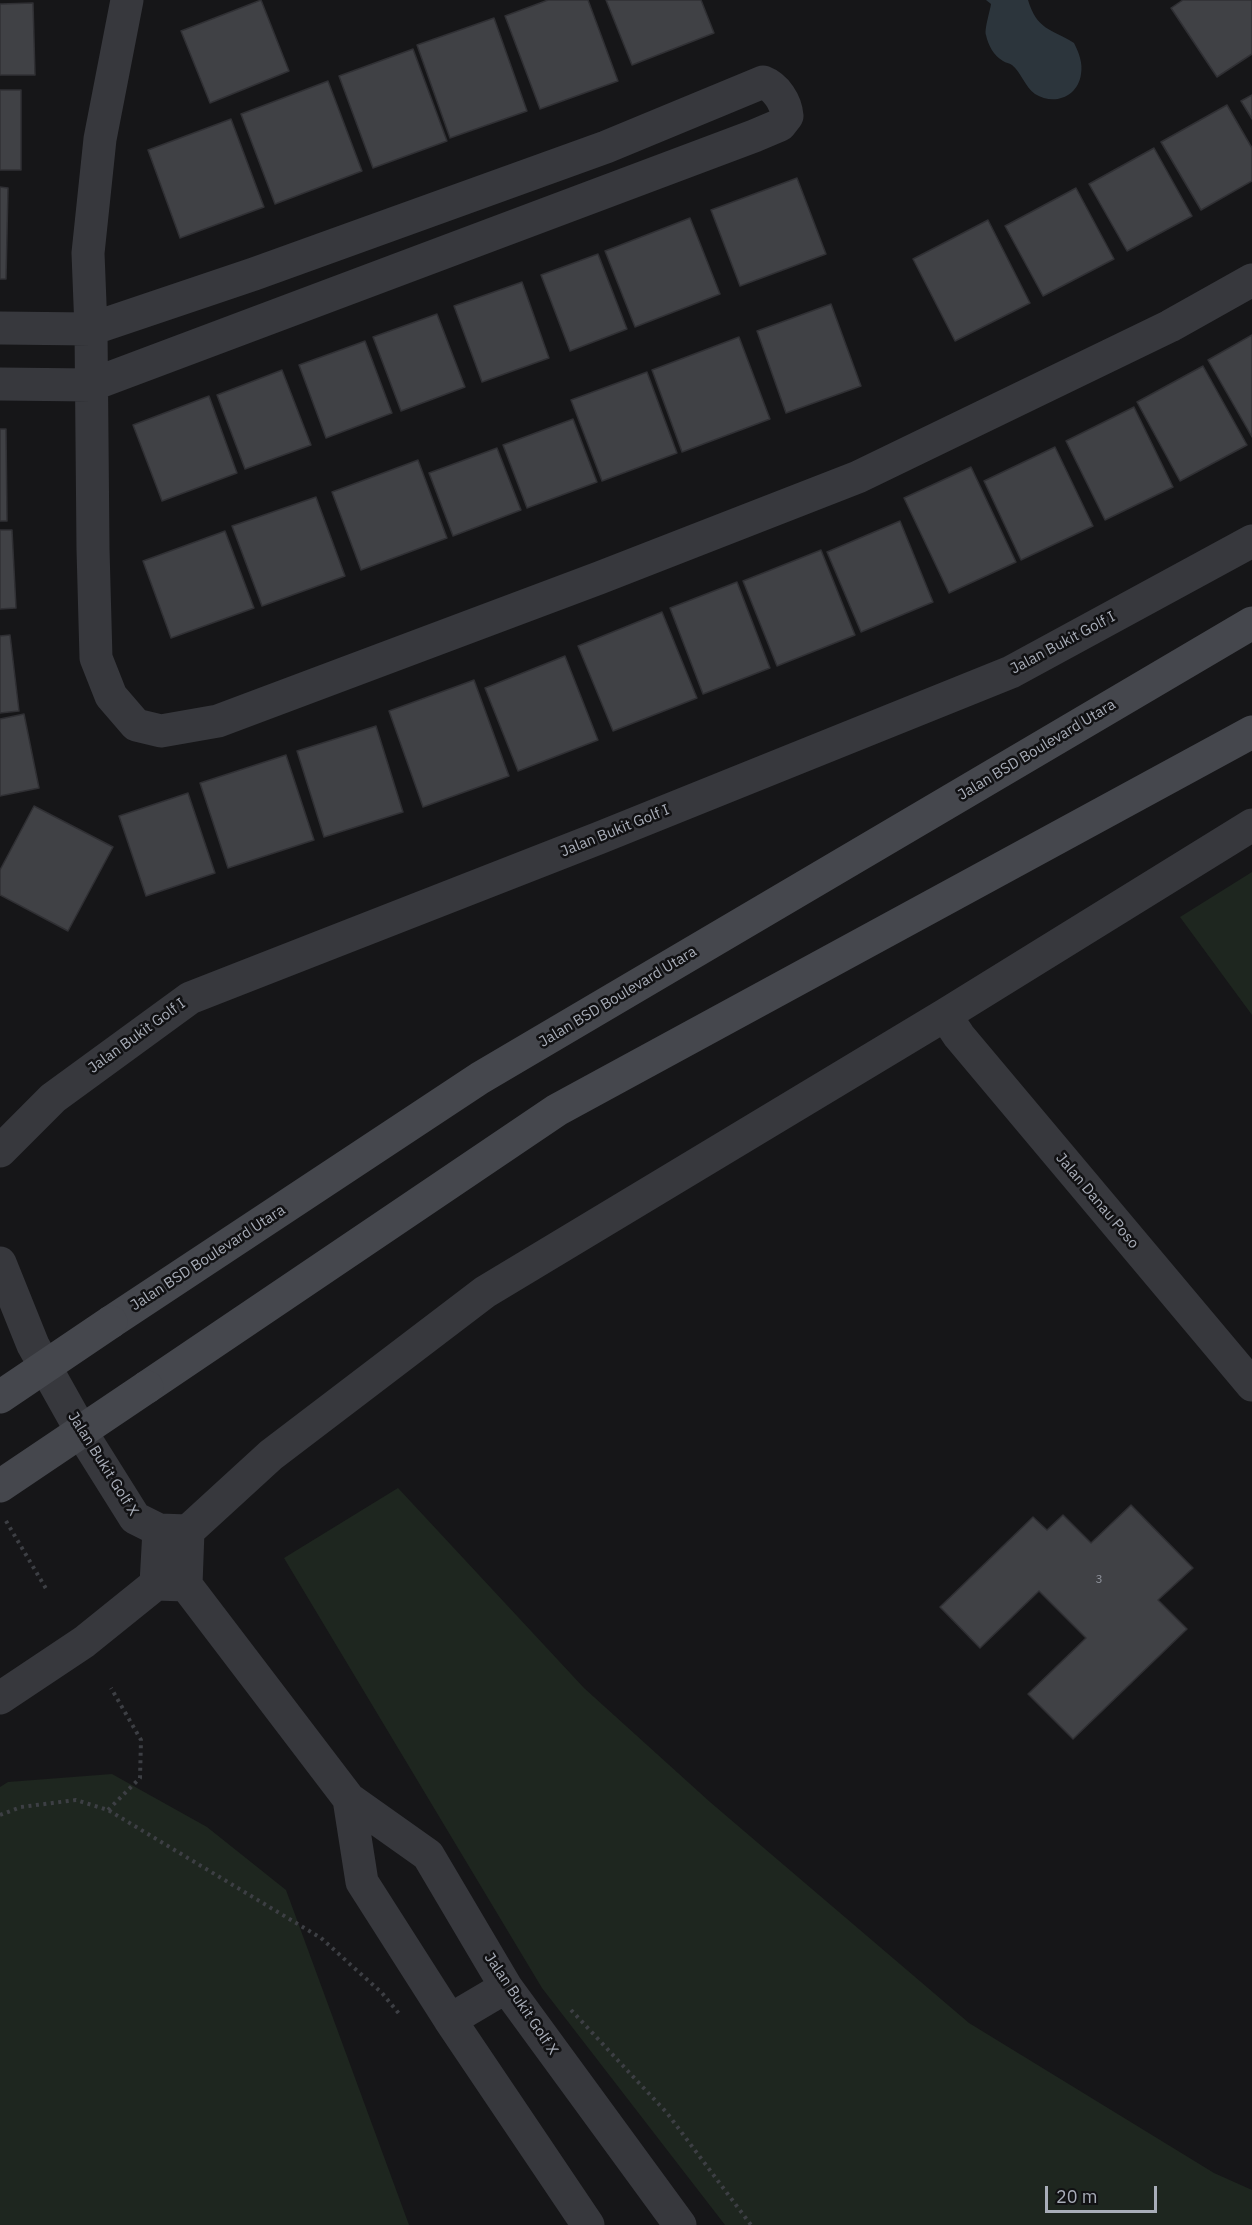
<!DOCTYPE html>
<style>
body{margin:0}
#map{position:relative;width:1252px;height:2225px;overflow:hidden;background:#161618;font-family:"IBM Plex Sans",sans-serif}
canvas{display:block}
.scale{position:absolute;left:1045px;top:2186px;width:112px;height:27px;box-sizing:border-box;border:3px solid #a8adb8;border-top:0;padding-left:8px;font-size:18px;line-height:21px;white-space:nowrap;color:#a8adb8;-webkit-text-stroke:4px #111113;paint-order:stroke}
</style>
<div id="map">
<canvas width="1252" height="2225"></canvas>
<div class="scale">20 m</div>
</div>
<script>
const context = document.querySelector('canvas').getContext('2d');
context.lineJoin = 'round';
function fill(path, color) { context.fillStyle = color; context.fill(path, 'evenodd'); }
function stroke(path, color, width, dash) { context.strokeStyle = color; context.lineWidth = width; context.lineCap = dash ? 'butt' : 'round'; context.setLineDash(dash || []); context.stroke(path); }
function write(font, color, halo, rows, align = 'center') {
  context.font = font + ' "IBM Plex Sans",sans-serif'; context.lineWidth = 5; context.setLineDash([]); context.textBaseline = 'middle'; context.strokeStyle = halo; context.fillStyle = color; for (const [text, x, y, turn = 0] of rows) {
    context.save(); context.translate(x, y); context.rotate((+turn || 0) * Math.PI / 180); context.textAlign = isNaN(turn) ? turn : align; if (halo) context.strokeText(text, 0, 0); context.fillText(text, 0, 0); context.restore();
  }
}
fill(new Path2D(`
 M1252,872V1015L1180,917Z
 M398,1488L584,1688L710,1802L969,2023L1214,2173L1252,2190V2225H725L542,1988L284,1558Z
 M112,1774L207,1827L286,1890L409,2225H0V1787L8,1782Z`), '#1e261f');
fill(new Path2D(`
 M986,0H1028C1037,30 1050,28 1074,43C1079,53 1083,63 1081,74C1078,97 1054,106 1035,94C1025,87 1021,72 1012,65C1009,63 1006,63 1003,61C994,56 988,45 986,35C984,30 990,11 991,4Z`), '#2c353c');
const building = new Path2D(`
 M261,0L289,71L210,103L181,31Z
 M548,0H588L618,81L540,109L505,16Z
 M606,0H701L714,33L632,65Z
 M1183,0H1252V54L1217,77L1171,8Z
 M33,3L35,75H0V4Z
 M494,18L527,111L450,138L417,45Z
 M413,49L447,141L373,168L339,76Z
 M328,81L362,171L275,204L241,114Z
 M0,90H21V170H0Z
 M1252,95V119L1241,101Z
 M1227,105L1252,148V181L1201,210L1161,142Z
 M231,119L264,207L180,238L148,150Z
 M1154,148L1192,216L1127,251L1089,184Z
 M797,178L826,254L740,286L711,210Z
 M0,187L8,188L6,279H0Z
 M1076,188L1114,259L1043,296L1005,226Z
 M690,218L720,294L635,327L605,251Z
 M988,220L1030,303L955,341L913,259Z
 M598,254L627,329L570,351L541,275Z
 M522,282L549,358L482,382L454,306Z
 M831,304L861,386L786,413L757,331Z
 M437,314L465,387L401,411L373,337Z
 M1252,335V437L1208,360Z
 M739,337L770,419L682,452L652,370Z
 M365,341L392,413L326,438L299,365Z
 M1203,366L1247,445L1180,481L1137,402Z
 M282,370L311,445L245,469L217,395Z
 M647,372L677,453L602,481L571,400Z
 M209,396L237,473L162,501L133,425Z
 M1134,407L1173,487L1105,520L1066,441Z
 M573,419L597,482L527,508L503,445Z
 M0,429H6L7,521H0Z
 M1055,447L1093,526L1021,560L984,481Z
 M497,448L521,510L453,536L429,473Z
 M418,460L447,538L361,570L332,492Z
 M971,467L1016,562L949,593L904,498Z
 M316,497L345,576L262,606L232,526Z
 M900,521L933,602L861,632L827,552Z
 M0,530H12L16,608L0,609Z
 M225,531L254,608L171,638L143,561Z
 M821,550L855,635L777,666L743,581Z
 M737,582L770,668L703,694L670,608Z
 M662,612L697,698L613,731L578,646Z
 M10,635L19,711L0,713V636Z
 M565,656L598,740L518,771L485,688Z
 M474,680L509,776L423,807L389,711Z
 M24,714L39,788L0,796V719Z
 M376,726L403,812L324,837L297,751Z
 M286,755L314,840L228,868L200,783Z
 M188,793L215,873L146,896L119,816Z
 M34,806L113,847L68,931L0,895V870Z
 M1131,1505L1193,1568L1158,1600L1187,1629L1073,1739L1028,1694L1086,1638L1039,1591L980,1648L940,1607L1033,1517L1047,1530L1063,1515L1091,1543Z`);
fill(building, '#404145');
stroke(building, '#303034', 1.5);
stroke(new Path2D(`
 M6,1521L48,1592
 M108,1810L140,1778L141,1740L111,1688
 M0,1815L21,1807L76,1800L108,1810L321,1938L382,1993L401,2016
 M571,2010L667,2113L751,2225`), '#3d3f44', 4, [3, 4.5]);
stroke(new Path2D(`
 M127,0L100,139L88,253L91,329L93,549L96,658L111,696L136,725L161,731L218,721L599,578L858,477L1170,326L1252,280
 M0,328L91,329L254,274L606,147L763,82C776,87 786,102 787,116L780,125L754,136L91,385L0,384
 M945,1015L959,1036L1252,1385
 M0,1151L53,1098L190,998L599,838L1011,672L1252,541
 M0,1263L33,1345L88,1443L135,1518L159,1530L188,1531
 M188,1531L271,1455L485,1292L945,1015L1252,825
 M188,1531L186,1585L349,1799L428,1855L506,1987L680,2225
 M156,1584L159,1530
 M0,1698L84,1642L156,1584L186,1585
 M349,1799L362,1882L450,2020L588,2225
 M450,2020L506,1987`), '#37383d', 33);
stroke(new Path2D(`
 M111,1322L480,1078L1252,623
 M147,1387L557,1110L1252,732`), '#45474d', 33);
stroke(new Path2D(`
 M0,1397L111,1322
 M0,1486L147,1387`), '#45474d', 33);
write('12px', '#8e929b', null, [
 ["3",1099,1580]
]);
write('15px', '#a8adb8', '#111113', [
 ["Jalan Bukit Golf I",1063,643,-28],
 ["Jalan BSD Boulevard Utara",1037,750,-31],
 ["Jalan Bukit Golf I",615,831,-22],
 ["Jalan BSD Boulevard Utara",618,997,-31],
 ["Jalan Bukit Golf I",137,1036,-36],
 ["Jalan Danau Poso",1097,1201,50],
 ["Jalan BSD Boulevard Utara",208,1258,-33],
 ["Jalan Bukit Golf X",103,1464,58],
 ["Jalan Bukit Golf X",521,2004,56]
]);
</script>
